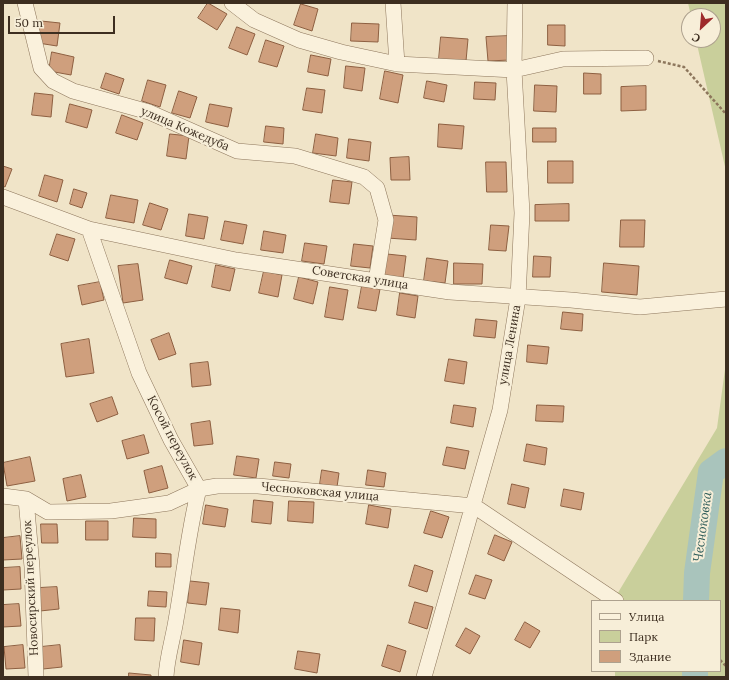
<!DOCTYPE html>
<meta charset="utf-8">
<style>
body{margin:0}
#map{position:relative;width:729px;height:680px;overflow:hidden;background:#f0e4c8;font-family:Lora,serif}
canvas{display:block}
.frame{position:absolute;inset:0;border:4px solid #3d2e20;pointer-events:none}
.legend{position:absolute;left:591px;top:600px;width:130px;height:72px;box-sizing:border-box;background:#f7eed8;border:1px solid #ada18e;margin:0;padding:5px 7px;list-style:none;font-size:12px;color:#3d2e20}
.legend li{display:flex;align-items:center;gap:8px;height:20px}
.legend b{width:20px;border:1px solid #ada18e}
.north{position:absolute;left:681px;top:8px;width:40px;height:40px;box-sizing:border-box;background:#f7eed8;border:1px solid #ada18e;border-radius:50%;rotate:206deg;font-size:11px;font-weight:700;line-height:16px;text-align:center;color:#3d2e20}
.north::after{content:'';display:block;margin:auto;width:14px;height:18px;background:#9e2a2b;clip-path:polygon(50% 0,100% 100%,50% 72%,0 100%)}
.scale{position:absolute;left:8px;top:16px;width:107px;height:18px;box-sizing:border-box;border:2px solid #3d2e20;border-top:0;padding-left:5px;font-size:12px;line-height:14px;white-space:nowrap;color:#3d2e20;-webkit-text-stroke:3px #f7eed8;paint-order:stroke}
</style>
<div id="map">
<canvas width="729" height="680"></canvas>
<div class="frame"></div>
<ul class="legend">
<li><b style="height:5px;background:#faf1dc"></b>Улица</li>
<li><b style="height:11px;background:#c9cf9b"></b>Парк</li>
<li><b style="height:11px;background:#cf9f7d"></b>Здание</li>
</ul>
<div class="north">С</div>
<div class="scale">50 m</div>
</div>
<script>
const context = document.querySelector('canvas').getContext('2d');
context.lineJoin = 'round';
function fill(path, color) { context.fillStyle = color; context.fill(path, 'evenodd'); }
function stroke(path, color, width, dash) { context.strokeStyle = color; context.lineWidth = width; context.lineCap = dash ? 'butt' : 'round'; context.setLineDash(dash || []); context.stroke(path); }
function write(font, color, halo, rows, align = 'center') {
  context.font = font + ' Lora,serif'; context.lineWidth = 4; context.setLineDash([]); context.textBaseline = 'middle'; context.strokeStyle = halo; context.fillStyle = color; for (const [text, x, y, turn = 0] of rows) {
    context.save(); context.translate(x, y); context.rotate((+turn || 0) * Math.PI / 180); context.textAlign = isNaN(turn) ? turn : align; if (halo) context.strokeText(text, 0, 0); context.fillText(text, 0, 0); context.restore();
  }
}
fill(new Path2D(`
 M688,3H726V171L696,40H713V16H691Z
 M726,362V677H615V671H720V601H616V596L717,428Z`), '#c9cf9b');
stroke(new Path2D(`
 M696,601L697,573L711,472L726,461
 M695,671V677`), '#a9c4bc', 26);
const building = new Path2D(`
 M208,3L227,14L217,30L198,18Z
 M301,4L318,9L312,31L294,25Z
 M41,21L60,23L57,46L38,43Z
 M352,23L379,24L378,42L351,41Z
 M548,25H565V46L548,45Z
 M237,27L255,34L247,55L229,48Z
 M509,36L510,60L488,61L486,37Z
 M441,37L468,39L466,61L439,59Z
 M266,40L284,46L277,67L259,62Z
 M52,52L74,57L71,75L49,71Z
 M311,55L331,59L328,76L308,72Z
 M346,66L365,68L362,91L344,88Z
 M385,71L403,75L398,103L380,99Z
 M106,73L124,79L119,94L101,88Z
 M584,73L601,74V94H584Z
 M148,80L166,85L160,107L142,101Z
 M427,81L447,85L444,102L424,98Z
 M475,82L496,83L495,100L474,99Z
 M535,85L557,86L556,112L534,111Z
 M646,86V110L621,111V87Z
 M307,88L325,90L322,113L303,110Z
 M179,91L197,97L190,118L172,113Z
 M35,93L53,95L51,117L32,115Z
 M70,104L92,110L87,128L66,122Z
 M210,104L232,108L228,127L206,122Z
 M122,115L143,123L137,140L116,133Z
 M439,124L464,126L462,149L438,147Z
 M266,126L284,128L283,144L264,142Z
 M533,128H556V142H533Z
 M170,134L189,136L186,159L167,156Z
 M316,134L338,138L336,156L313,153Z
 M349,139L371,142L369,161L347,158Z
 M409,157L410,180H391L390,158Z
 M548,161H573V183H548Z
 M486,162H506L507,192H487Z
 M3,166L12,169L5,187L3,186Z
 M45,175L63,180L57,202L39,196Z
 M333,180L352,182L349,204L330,202Z
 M74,189L87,193L82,208L70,204Z
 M111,195L138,200L134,223L106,218Z
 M150,203L168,209L161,230L143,225Z
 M569,204V221H535V205Z
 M189,214L208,217L204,239L186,236Z
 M388,215L417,217L416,240L387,238Z
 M621,220H645L644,247H620Z
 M225,221L247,225L243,244L221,240Z
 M491,225L509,226L506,251L489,250Z
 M264,231L286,235L283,253L261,250Z
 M57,234L75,239L68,261L50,255Z
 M305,243L327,246L324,264L302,261Z
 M354,244L373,246L370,268L351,266Z
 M387,254L406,256L403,279L384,276Z
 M534,256L551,257L550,277H533Z
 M427,258L448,261L445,283L424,281Z
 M170,260L192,266L187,284L165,278Z
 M454,263L483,264L482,284H454Z
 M604,263L639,266L637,295L602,292Z
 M138,264L143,300L123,303L118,266Z
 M216,265L235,269L230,291L212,287Z
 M264,271L282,275L278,297L259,293Z
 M299,277L318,282L313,304L294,299Z
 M100,282L104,300L82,305L78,286Z
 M362,286L380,289L376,311L358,308Z
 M330,287L348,290L343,320L325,317Z
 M400,293L418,296L415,318L397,315Z
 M563,312L583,314L582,331L561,329Z
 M476,319L497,321L495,338L474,336Z
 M169,333L176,354L159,360L151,340Z
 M89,339L94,373L66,377L61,344Z
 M528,345L549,347L547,364L527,362Z
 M449,359L467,362L464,384L445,381Z
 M208,362L211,385L192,387L190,364Z
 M112,397L118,414L97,422L90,404Z
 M454,405L476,408L473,427L451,423Z
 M537,405L564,406L563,422L536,421Z
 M210,421L213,444L194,446L191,424Z
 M144,435L149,453L127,459L122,441Z
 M527,444L547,448L545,465L524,461Z
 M447,447L469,451L465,469L443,465Z
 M237,456L259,459L256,478L234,475Z
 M30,457L35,481L7,486L3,463Z
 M275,462L291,464L289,478L273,476Z
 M162,466L168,488L149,493L144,471Z
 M322,470L339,473L337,487L320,484Z
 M368,470L386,473L384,487L366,485Z
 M81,475L86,497L67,501L63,479Z
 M512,484L529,488L525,508L508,504Z
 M564,489L584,493L581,510L561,506Z
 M254,500L273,502L271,524L252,522Z
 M289,501L314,502L313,523L288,521Z
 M206,505L228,509L225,527L203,524Z
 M369,505L391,509L388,528L366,524Z
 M431,511L449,517L442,538L424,533Z
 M134,518L156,519V538L133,537Z
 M86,521H108V540H86Z
 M41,524H57L58,543H42Z
 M495,535L512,542L504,561L488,554Z
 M20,536L22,559L3,560V538Z
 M156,553L171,554V567H156Z
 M415,565L433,571L427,592L409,586Z
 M20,567L21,589L3,590V568Z
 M476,575L492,580L485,599L469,594Z
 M190,581L209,583L206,605L188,603Z
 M57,587L59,609L40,611L39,588Z
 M149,591L167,592L166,607L148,606Z
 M415,602L433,607L427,629L409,623Z
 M19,604L21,626L3,627V605Z
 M221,608L240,610L238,633L219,630Z
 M136,618H155L154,641L135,640Z
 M525,622L540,631L530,648L515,640Z
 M466,628L480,636L470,654L456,646Z
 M184,640L202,643L199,665L181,662Z
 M23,645L25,668L6,669L4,647Z
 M60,645L62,667L43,669L41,647Z
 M388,645L406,651L400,672L382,666Z
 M298,651L320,654L317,673L295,669Z
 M129,673L151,675V677H129Z`);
fill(building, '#cf9f7d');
stroke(building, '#8d5f41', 1);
const street = new Path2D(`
 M25,3L41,68L53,81L73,91L149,112L237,151L295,156L364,177L377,188L386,220L376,281
 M232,3L254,20L299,40L341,52L397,64L514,70L563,59L646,58
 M393,3L397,64
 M3,197L89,229L236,260L450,292L571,300L640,307L726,299
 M89,229L139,373L171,440L199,489C188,532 184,576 176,620C173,639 167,657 166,677
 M3,496L26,499L48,512L111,511L169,503L199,489L217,486H258L474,506L616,601
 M26,499L32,567L36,677
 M424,677L500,410L518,298L522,213L514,70L515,3`);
stroke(street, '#8d765c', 16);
stroke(new Path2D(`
 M658,61L684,67L726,114
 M720,660L726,666`), '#8d765c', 2.5, [3, 2]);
stroke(street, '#faf1dc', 15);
write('12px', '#3d2e20', '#f7eed8', [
 ["улица Кожедуба",185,129,23],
 ["Советская улица",360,278,9],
 ["улица Ленина",510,345,-80],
 ["Косой переулок",172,438,62],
 ["Чесноковская улица",320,492,5],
 ["Новосирский переулок",31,588,-93]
]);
write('italic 13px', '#2f5d5a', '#f7eed8', [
 ["Чесноковка",703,527,-82]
]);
</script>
